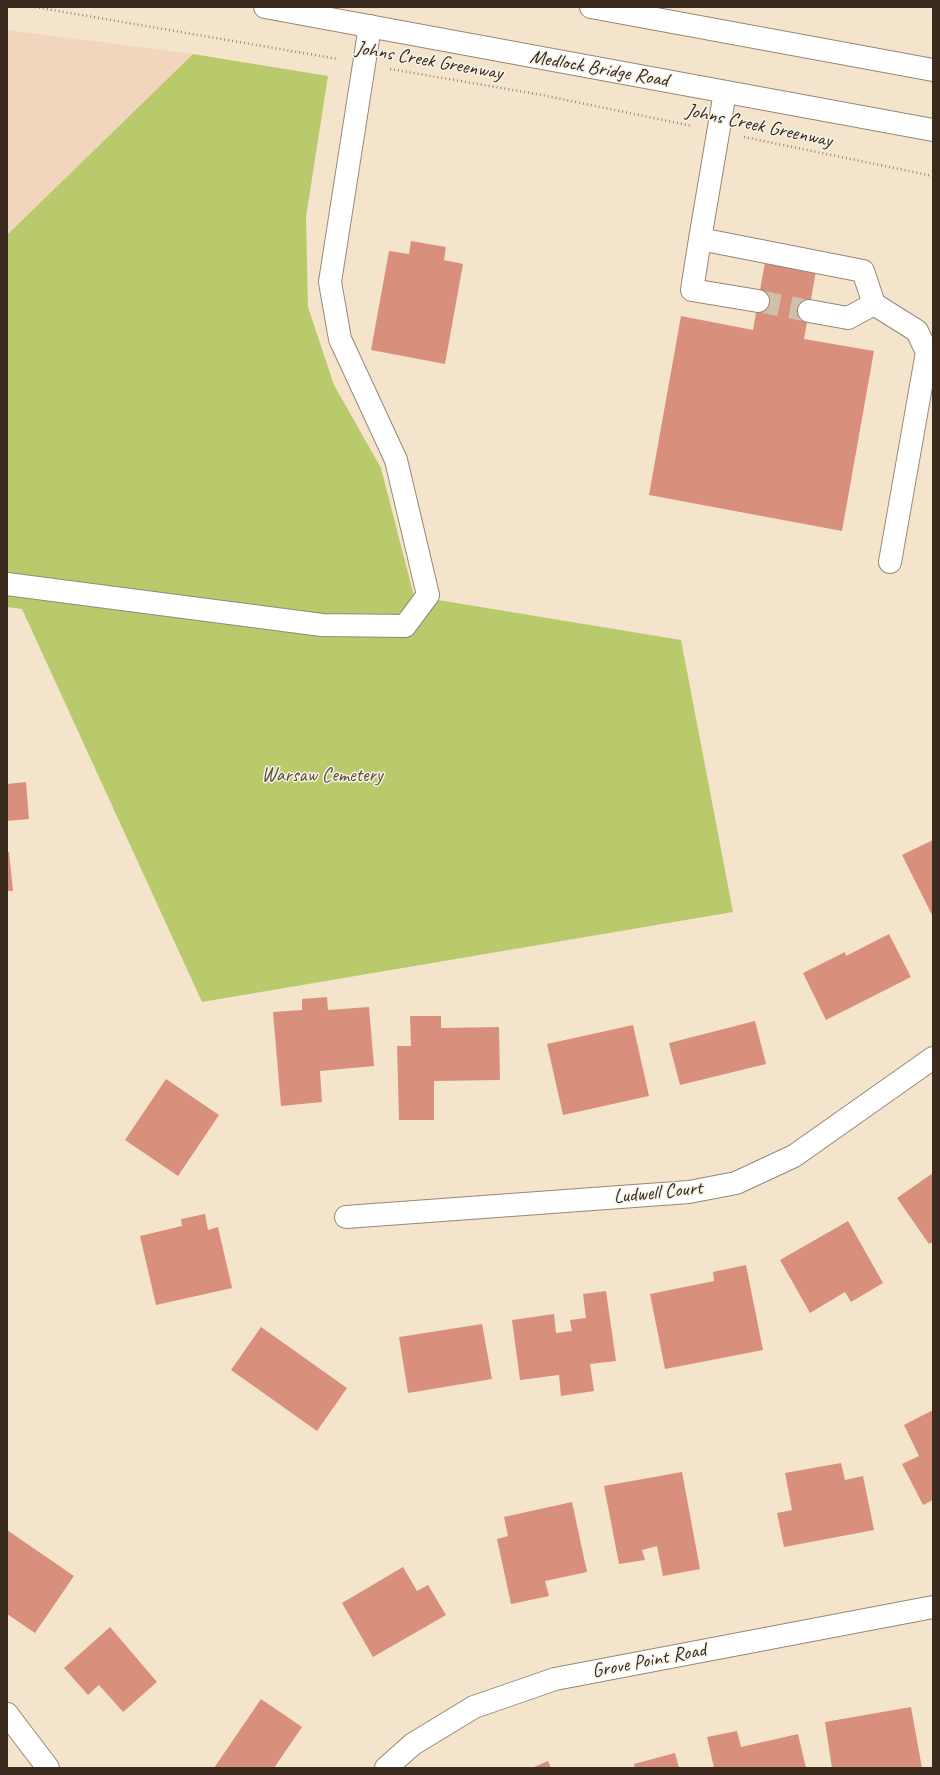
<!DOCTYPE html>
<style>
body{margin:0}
#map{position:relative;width:940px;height:1775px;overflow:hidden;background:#f5e4cc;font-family:Caveat,sans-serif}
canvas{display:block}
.frame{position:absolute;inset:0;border:8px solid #3b2a1e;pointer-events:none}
</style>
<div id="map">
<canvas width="940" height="1775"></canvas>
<div class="frame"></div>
</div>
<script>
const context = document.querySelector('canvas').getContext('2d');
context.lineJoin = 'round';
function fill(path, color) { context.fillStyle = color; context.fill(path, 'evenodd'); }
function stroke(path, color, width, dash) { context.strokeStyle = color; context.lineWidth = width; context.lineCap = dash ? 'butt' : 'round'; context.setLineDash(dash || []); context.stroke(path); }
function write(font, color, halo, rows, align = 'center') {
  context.font = font + ' Caveat,sans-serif'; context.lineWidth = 3; context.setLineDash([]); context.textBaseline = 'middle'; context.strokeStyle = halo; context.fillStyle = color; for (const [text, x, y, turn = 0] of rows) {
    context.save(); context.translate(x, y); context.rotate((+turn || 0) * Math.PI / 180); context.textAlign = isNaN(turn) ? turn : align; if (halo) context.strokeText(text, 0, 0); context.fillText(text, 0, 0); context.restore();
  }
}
fill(new Path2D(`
 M7,30L193,54L7,235Z`), '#f1d5bd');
fill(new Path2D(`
 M193,54L328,76L306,217L308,307L334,385L381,468L414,596L681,640L733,912L202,1002L22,609L7,607V235Z`), '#b9ca6d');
fill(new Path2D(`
 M411,241L446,247L444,260L463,264L445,364L371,350L389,251L409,254Z
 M765,262L816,271L804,339L874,351L842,531L649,495L681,316L753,330Z
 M26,782L29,819L7,821V784Z
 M933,840V917L902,855Z
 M7,852H9L13,891H7Z
 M889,934L911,977L826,1020L803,973L845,952L846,956Z
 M327,997L328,1010L369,1007L374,1066L320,1071L322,1102L281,1106L273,1012L302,1010V999Z
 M410,1016H441V1028L499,1027L500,1080L434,1081V1120H399L397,1046H411Z
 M755,1021L766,1064L680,1085L669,1043Z
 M633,1025L649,1096L563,1115L547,1044Z
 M166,1079L219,1115L178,1176L125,1140Z
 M933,1173V1242L929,1244L897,1198Z
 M205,1214L208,1230L218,1227L232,1288L156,1305L140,1236L182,1226L181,1219Z
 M848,1221L883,1283L851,1302L845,1292L810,1313L780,1260Z
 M746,1265L763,1350L665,1369L650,1294L714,1281L713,1272Z
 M606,1291L616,1361L590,1364L594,1391L561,1396L559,1375L520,1380L512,1320L554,1314L556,1333L572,1331L570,1320L586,1318L583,1294Z
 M482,1324L492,1379L408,1393L399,1337Z
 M261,1327L347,1388L317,1431L231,1370Z
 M933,1410V1500L923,1505L902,1464L919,1456L904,1425Z
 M841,1463L845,1480L863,1476L874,1530L784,1547L777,1513L792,1510L785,1473Z
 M682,1472L700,1569L663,1576L657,1546L642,1550L645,1560L619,1564L604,1486Z
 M572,1502L587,1572L545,1581L549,1596L511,1604L497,1539L508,1536L504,1517Z
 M7,1530L74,1576L35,1633L7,1614Z
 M403,1567L417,1591L428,1585L446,1615L373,1657L342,1603Z
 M110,1627L157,1682L123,1712L99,1685L88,1695L64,1668Z
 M261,1699L302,1727L274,1768H214Z
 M911,1707L922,1768H832L825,1722Z
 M737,1731L741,1747L798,1734L806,1768H714L707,1737Z
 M675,1753L679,1768H635L634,1764Z
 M548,1761L551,1768H532Z`), '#d8907d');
stroke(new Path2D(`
 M758,301L809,311`), '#d0bfa9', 22, [22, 11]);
const minor = new Path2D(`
 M725,92L700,239L863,271L874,304L917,331L927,352L890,562
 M700,239L692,290L758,301
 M809,311L848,318L874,304
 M7,584L322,625L405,626L428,595L396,460L340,339L330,282L370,26
 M346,1217L689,1192L736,1183L794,1156L933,1058
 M7,1714L48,1768
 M386,1768L413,1744L474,1707L555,1679L933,1607`);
const highway = new Path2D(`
 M265,7L933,130
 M591,7L933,70`);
stroke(minor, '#988775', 24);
stroke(highway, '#988775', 24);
stroke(new Path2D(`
 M35,7L338,59
 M390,69L542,95L692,126
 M744,137L933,176`), '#988775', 2.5, [1, 3]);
stroke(minor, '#fff', 22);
stroke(highway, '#fff', 22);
write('20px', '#3b2a1e', '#f7f3e8', [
 ["Johns Creek Greenway",429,61,10],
 ["Medlock Bridge Road",599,69,10],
 ["Johns Creek Greenway",759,126,12],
 ["Ludwell Court",658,1193,-6],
 ["Grove Point Road",649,1661,-11]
]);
write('20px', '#5a5232', '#f7f3e8', [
 ["Warsaw Cemetery",322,776]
]);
</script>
